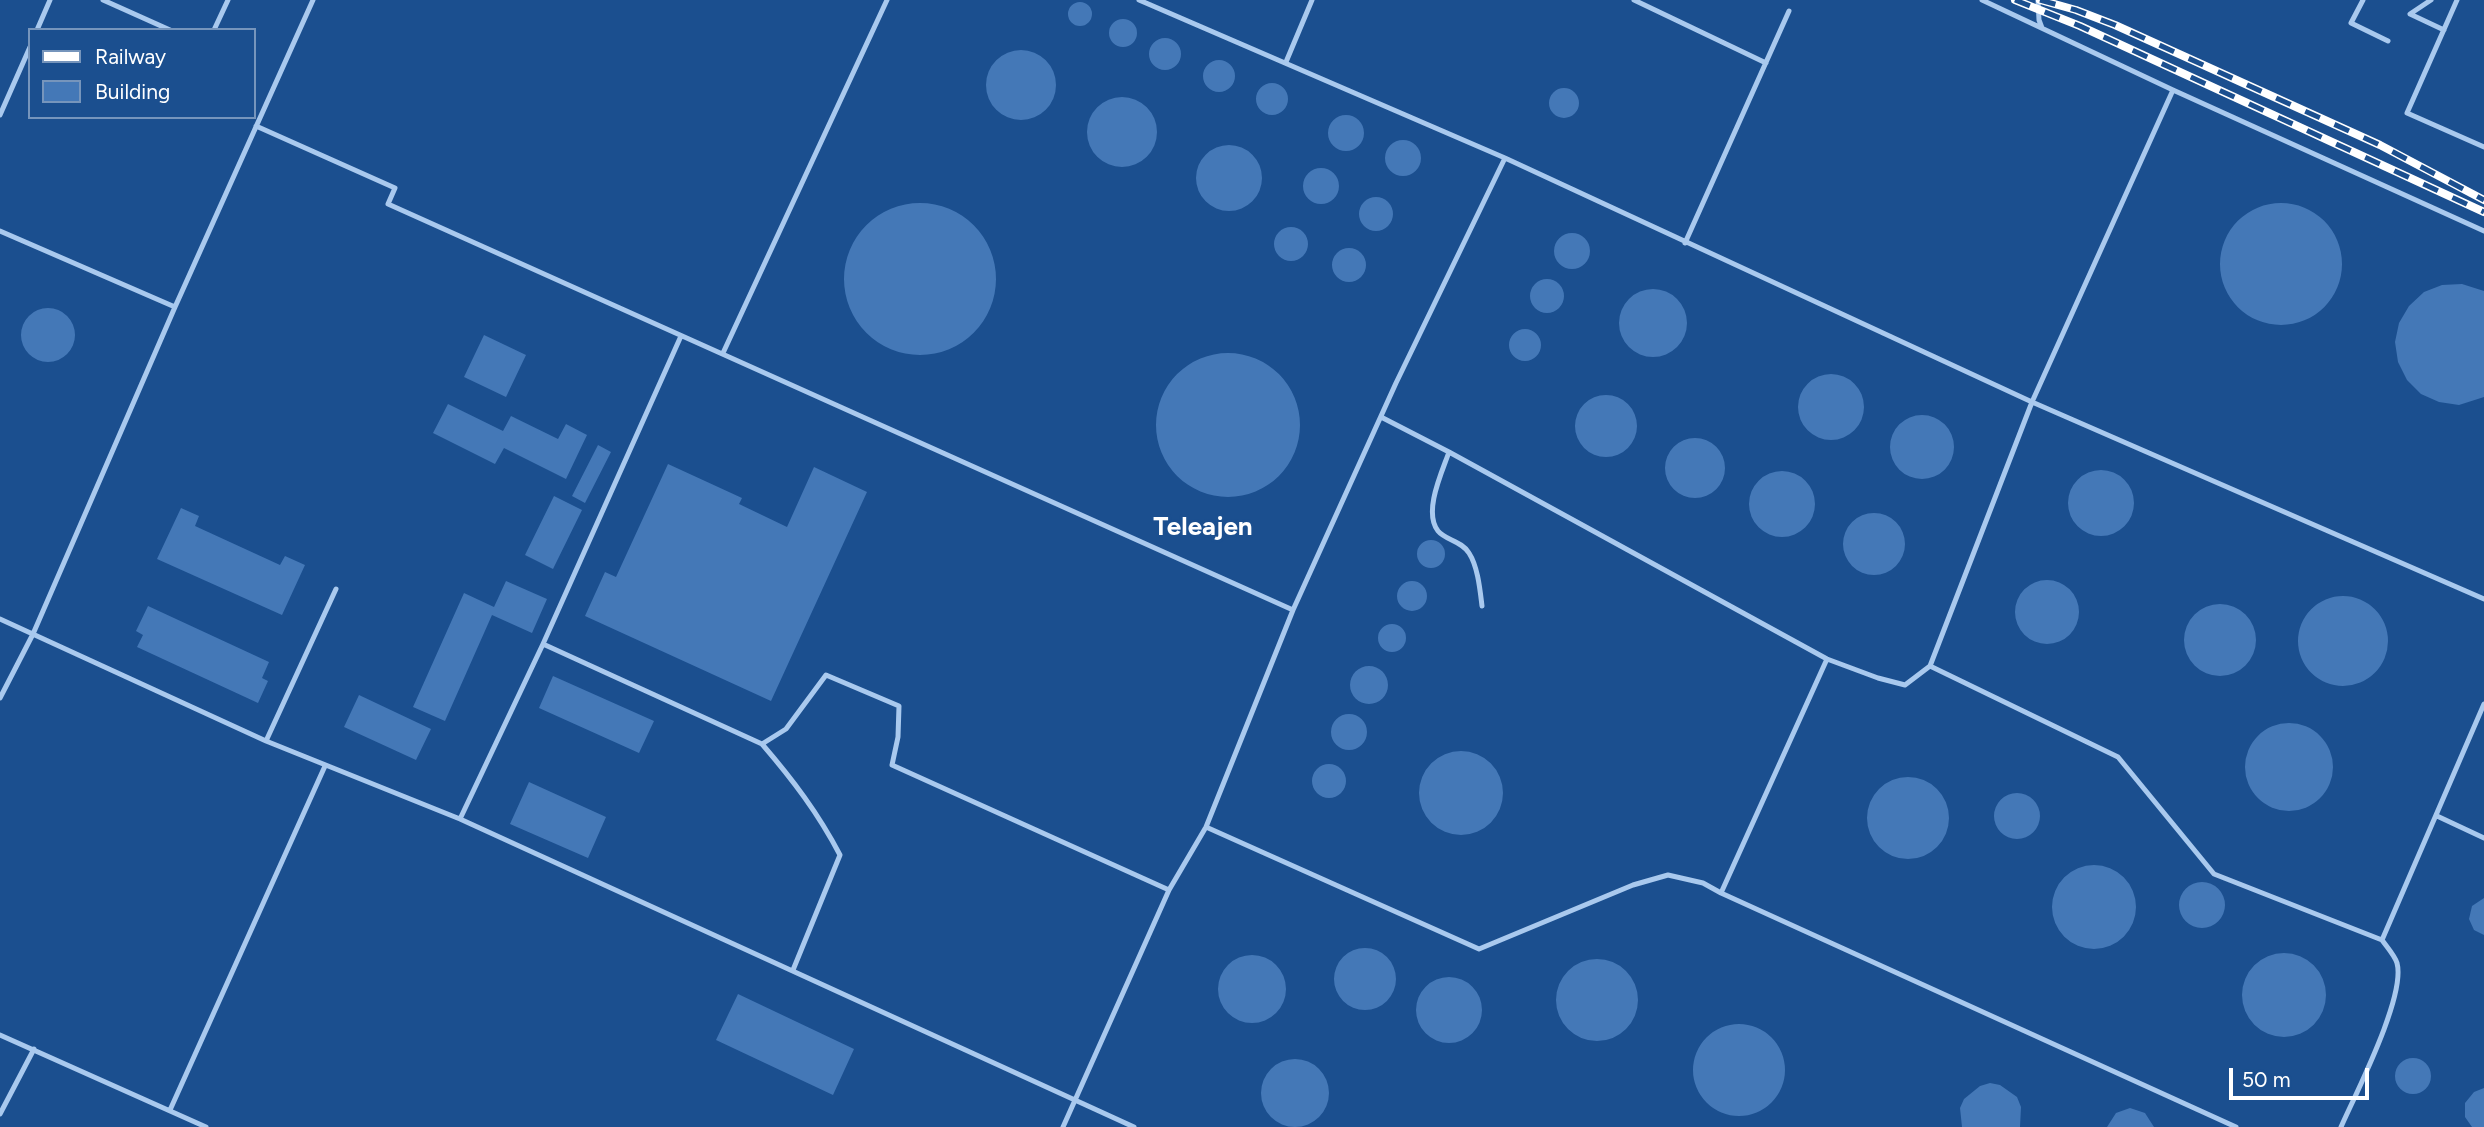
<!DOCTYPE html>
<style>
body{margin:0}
#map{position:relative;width:2484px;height:1127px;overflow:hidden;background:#1b4f8f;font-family:Figtree,sans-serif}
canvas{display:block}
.legend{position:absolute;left:28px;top:28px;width:228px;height:91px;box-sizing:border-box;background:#1b4f8f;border:2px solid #7695bc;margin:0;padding:9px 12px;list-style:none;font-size:21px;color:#fff}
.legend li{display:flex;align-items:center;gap:14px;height:35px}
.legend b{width:35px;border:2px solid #7695bc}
.scale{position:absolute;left:2229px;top:1068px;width:140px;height:32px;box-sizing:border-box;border:4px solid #fff;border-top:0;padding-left:9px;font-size:21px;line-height:24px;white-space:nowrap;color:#fff;-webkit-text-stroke:5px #1b4f8f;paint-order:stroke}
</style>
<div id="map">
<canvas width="2484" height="1127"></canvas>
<ul class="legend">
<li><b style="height:9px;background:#fff"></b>Railway</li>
<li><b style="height:19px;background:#4478b7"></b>Building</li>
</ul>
<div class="scale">50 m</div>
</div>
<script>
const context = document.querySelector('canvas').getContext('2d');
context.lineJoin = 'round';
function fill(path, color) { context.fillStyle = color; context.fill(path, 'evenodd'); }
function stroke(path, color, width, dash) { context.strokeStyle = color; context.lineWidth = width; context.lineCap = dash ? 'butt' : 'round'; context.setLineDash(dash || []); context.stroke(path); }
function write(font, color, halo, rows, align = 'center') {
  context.font = font + ' Figtree,sans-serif'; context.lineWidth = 6; context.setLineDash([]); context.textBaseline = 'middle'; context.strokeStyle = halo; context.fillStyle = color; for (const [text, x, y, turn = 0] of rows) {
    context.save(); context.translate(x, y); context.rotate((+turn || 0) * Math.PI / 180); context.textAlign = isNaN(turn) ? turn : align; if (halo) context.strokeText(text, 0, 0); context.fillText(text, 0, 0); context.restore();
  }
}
fill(new Path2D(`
 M1068 14a12 12 0 1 1 24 0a12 12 0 1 1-24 0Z
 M1109 33a14 14 0 1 1 28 0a14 14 0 1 1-28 0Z
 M1149 54a16 16 0 1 1 32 0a16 16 0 1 1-32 0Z
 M986 85a35 35 0 1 1 70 0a35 35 0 1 1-70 0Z
 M1203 76a16 16 0 1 1 32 0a16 16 0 1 1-32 0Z
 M1256 99a16 16 0 1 1 32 0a16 16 0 1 1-32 0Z
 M1549 103a15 15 0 1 1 30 0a15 15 0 1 1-30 0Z
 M1087 132a35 35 0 1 1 70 0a35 35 0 1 1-70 0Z
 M1328 133a18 18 0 1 1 36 0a18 18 0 1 1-36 0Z
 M1385 158a18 18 0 1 1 36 0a18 18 0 1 1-36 0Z
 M1196 178a33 33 0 1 1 66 0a33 33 0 1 1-66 0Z
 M1303 186a18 18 0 1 1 36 0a18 18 0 1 1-36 0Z
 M1359 214a17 17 0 1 1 34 0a17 17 0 1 1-34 0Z
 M844 279a76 76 0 1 1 152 0a76 76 0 1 1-152 0Z
 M2220 264a61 61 0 1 1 122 0a61 61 0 1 1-122 0Z
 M1274 244a17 17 0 1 1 34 0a17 17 0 1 1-34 0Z
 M1554 251a18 18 0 1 1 36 0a18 18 0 1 1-36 0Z
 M1332 265a17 17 0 1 1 34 0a17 17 0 1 1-34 0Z
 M1530 296a17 17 0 1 1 34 0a17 17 0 1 1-34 0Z
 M2462,284L2484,291V397L2459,405L2439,402L2421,394L2407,380L2398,362L2395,342L2399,323L2409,306L2424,292L2442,285Z
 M1619 323a34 34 0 1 1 68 0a34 34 0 1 1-68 0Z
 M21 335a27 27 0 1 1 54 0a27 27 0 1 1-54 0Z
 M1509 345a16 16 0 1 1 32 0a16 16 0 1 1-32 0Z
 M484,335L526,355L506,397L464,377Z
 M1156 425a72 72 0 1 1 144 0a72 72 0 1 1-144 0Z
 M1798 407a33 33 0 1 1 66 0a33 33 0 1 1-66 0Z
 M1575 426a31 31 0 1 1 62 0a31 31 0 1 1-62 0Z
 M448,404L503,431L511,416L558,439L566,424L587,435L566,479L504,448L495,464L433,433Z
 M1890 447a32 32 0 1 1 64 0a32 32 0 1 1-64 0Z
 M1665 468a30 30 0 1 1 60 0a30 30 0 1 1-60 0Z
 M598,445L611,452L585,503L572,496Z
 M668,464L742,498L739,504L787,527L814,467L867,492L771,701L585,616L605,572L616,577Z
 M2068 503a33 33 0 1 1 66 0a33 33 0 1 1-66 0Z
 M1749 504a33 33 0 1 1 66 0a33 33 0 1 1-66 0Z
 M554,496L582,510L553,569L525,555Z
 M181,508L199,516L195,526L280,565L285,556L305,565L282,615L157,559Z
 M1843 544a31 31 0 1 1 62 0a31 31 0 1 1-62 0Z
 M1417 554a14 14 0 1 1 28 0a14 14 0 1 1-28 0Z
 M2015 612a32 32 0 1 1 64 0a32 32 0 1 1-64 0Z
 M1397 596a15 15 0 1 1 30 0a15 15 0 1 1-30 0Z
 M506,581L547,599L532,633L492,615L445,721L413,707L464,593L494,607Z
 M2298 641a45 45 0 1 1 90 0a45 45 0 1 1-90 0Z
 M2184 640a36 36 0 1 1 72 0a36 36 0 1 1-72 0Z
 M148,606L269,662L262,678L268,681L258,703L137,647L143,635L136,631Z
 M1378 638a14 14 0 1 1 28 0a14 14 0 1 1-28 0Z
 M1350 685a19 19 0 1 1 38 0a19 19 0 1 1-38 0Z
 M553,676L654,721L639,753L539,708Z
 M359,695L431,729L416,760L344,727Z
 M1331 732a18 18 0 1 1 36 0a18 18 0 1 1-36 0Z
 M2245 767a44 44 0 1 1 88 0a44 44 0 1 1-88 0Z
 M1419 793a42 42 0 1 1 84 0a42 42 0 1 1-84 0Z
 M1312 781a17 17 0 1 1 34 0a17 17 0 1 1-34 0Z
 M1867 818a41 41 0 1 1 82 0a41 41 0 1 1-82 0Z
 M529,782L606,817L588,858L510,824Z
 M1994 816a23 23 0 1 1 46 0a23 23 0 1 1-46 0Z
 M2052 907a42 42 0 1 1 84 0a42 42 0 1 1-84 0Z
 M2179 905a23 23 0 1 1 46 0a23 23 0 1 1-46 0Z
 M2484,898V935L2474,930L2469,919L2472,906Z
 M1334 979a31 31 0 1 1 62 0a31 31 0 1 1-62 0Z
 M2242 995a42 42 0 1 1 84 0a42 42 0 1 1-84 0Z
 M1218 989a34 34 0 1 1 68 0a34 34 0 1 1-68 0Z
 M1556 1000a41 41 0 1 1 82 0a41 41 0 1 1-82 0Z
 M1416 1010a33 33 0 1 1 66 0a33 33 0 1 1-66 0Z
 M738,994L854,1049L833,1095L716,1040Z
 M1693 1070a46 46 0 1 1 92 0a46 46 0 1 1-92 0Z
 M2395 1076a18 18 0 1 1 36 0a18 18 0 1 1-36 0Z
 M1261 1093a34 34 0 1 1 68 0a34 34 0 1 1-68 0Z
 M1990,1083L2000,1085L2017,1097L2021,1107L2020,1127H1962L1960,1108L1964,1099L1980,1086Z
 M2484,1088V1127H2472L2465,1117V1103L2474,1092Z
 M2130,1108L2145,1113L2154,1127H2107L2116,1113Z`), '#4478b7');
stroke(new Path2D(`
 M103,0L170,30
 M1139,0L1505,158L2032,402L2484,599
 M1634,0L1766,63
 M1982,0L2173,90L2484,231
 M2038,0L2039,20L2042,28
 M2363,0L2351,23L2388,41
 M2431,0L2410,14L2444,30
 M2457,0L2407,113L2484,147
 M37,30L50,0
 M214,30L228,0
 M1286,62L1312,0
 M0,115L30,47
 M256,126L395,188L388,204L1293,610
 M0,231L175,307
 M1685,243L1789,11
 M723,353L887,0
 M1381,417L1449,452L1827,659L1878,678L1905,685L1930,666L2032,402L2173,90
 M1449,452C1442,472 1423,512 1438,531C1445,540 1462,541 1469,553C1478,567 1480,590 1482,606
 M0,619L266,741L460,819L1134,1127
 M543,644L762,744C793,780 818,813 840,855L793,970
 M1930,666L2118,757L2214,874L2382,940C2387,947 2395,956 2397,963C2406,996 2356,1093 2341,1127
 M0,698L33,634L175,307L313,0
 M266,741L336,589
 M762,744L786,729L826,675L899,706L898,737L892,765L1169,890
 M2437,816L2484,838
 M460,819L543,644L681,336
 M1206,827L1479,949L1633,885L1668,875L1703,883L1721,893L2236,1127
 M1721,893L1827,659
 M2382,940L2484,704
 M0,1035L206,1127
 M170,1110L325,766
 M0,1114L34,1049
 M1063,1127L1169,890L1206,827L1293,610L1396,383L1505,158`), '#a9c9ee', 5);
const rail = new Path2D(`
 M2015,0L2080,26L2484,212
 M2040,0L2076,10L2115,25L2380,145L2484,200`);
stroke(rail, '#fff', 8);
stroke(rail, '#1b4f8f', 5, [16]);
write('bold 26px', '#fff', '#1b4f8f', [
 ["Teleajen",1203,527]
]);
</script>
